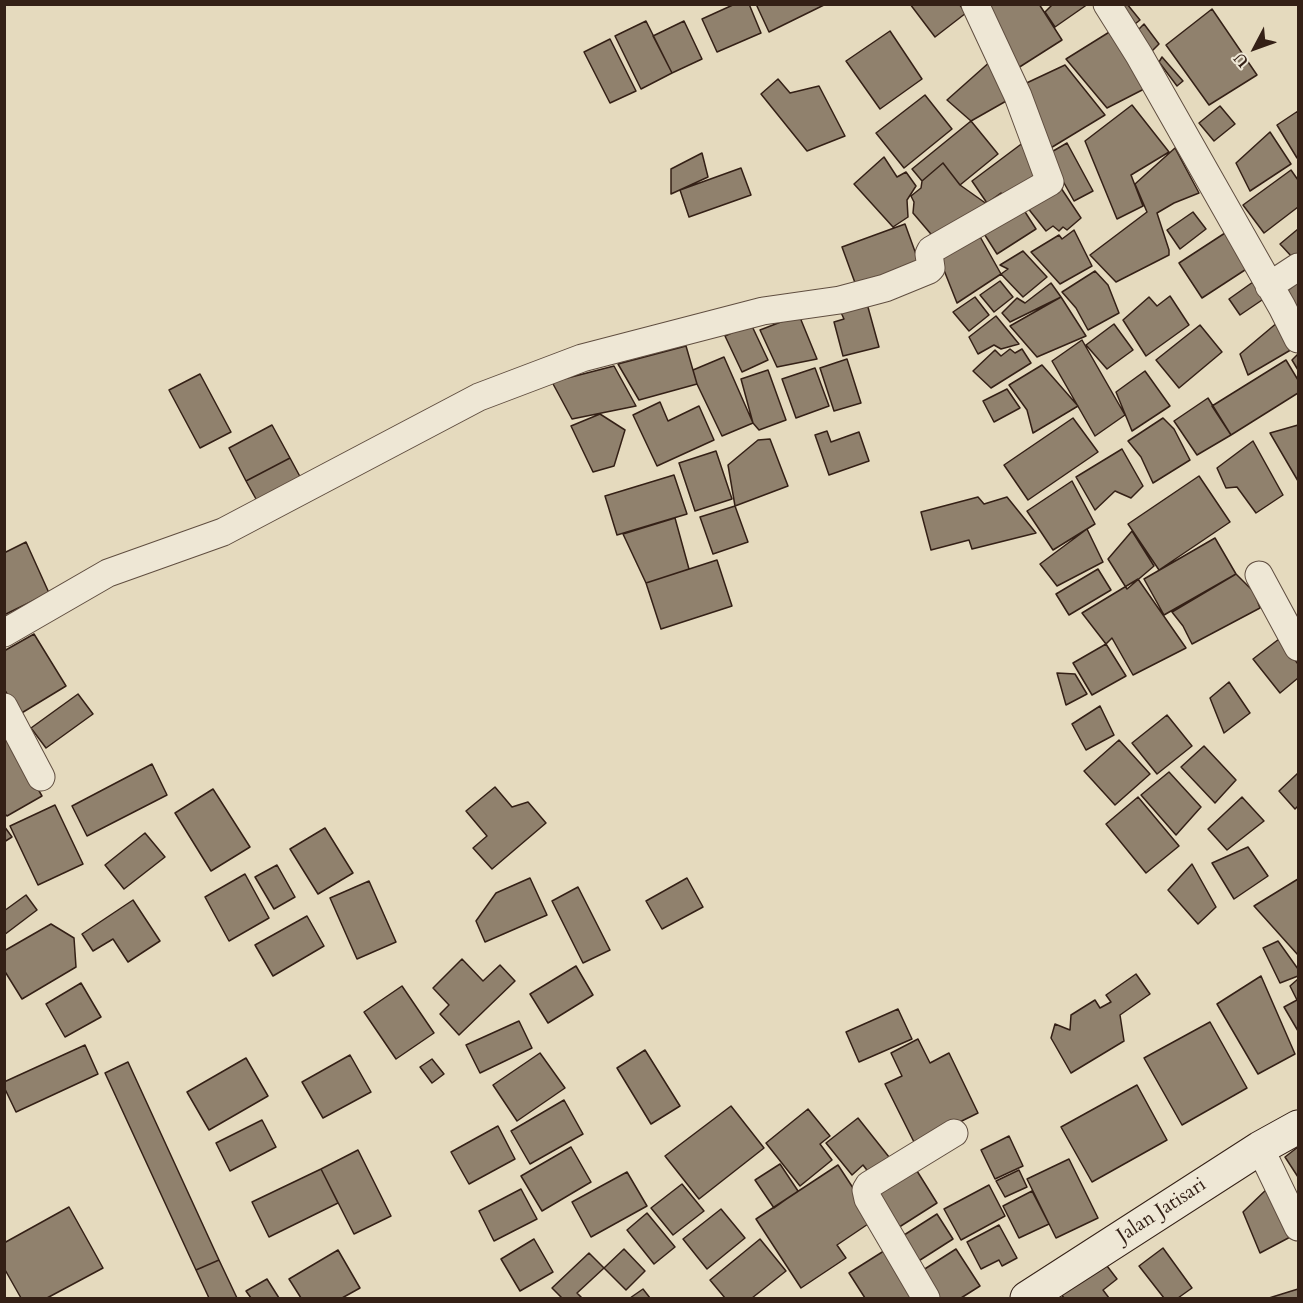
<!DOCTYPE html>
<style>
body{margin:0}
#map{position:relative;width:1303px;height:1303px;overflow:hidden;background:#e5dabe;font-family:Cardo,serif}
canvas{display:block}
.frame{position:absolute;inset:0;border:6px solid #342016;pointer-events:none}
.north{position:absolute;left:1225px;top:18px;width:60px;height:60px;-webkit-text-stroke:4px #eee7d5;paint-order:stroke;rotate:229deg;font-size:16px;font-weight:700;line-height:24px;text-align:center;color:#342016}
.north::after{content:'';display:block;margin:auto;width:21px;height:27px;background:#342016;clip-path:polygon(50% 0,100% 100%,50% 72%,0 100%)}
</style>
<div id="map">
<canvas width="1303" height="1303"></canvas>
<div class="frame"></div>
<div class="north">U</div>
</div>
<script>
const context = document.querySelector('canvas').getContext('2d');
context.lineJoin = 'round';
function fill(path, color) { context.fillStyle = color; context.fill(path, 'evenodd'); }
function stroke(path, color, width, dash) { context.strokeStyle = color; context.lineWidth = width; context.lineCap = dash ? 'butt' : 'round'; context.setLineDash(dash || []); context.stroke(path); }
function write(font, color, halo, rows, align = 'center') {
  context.font = font + ' Cardo,serif'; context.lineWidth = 5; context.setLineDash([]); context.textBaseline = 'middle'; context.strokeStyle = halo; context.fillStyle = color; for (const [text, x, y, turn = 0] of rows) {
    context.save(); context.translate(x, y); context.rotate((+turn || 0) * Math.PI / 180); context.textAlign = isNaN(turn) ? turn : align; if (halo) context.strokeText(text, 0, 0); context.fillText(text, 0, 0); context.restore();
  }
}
const building = new Path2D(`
 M735,4H749L761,33L717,52L702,19Z
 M756,4H826L769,32Z
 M910,4H959L966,13L935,37Z
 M977,4H1039L1062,40L1018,68Z
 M1053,4H1088L1055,27L1045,12Z
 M1120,4H1127L1140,20L1135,24Z
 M1212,9L1257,75L1209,105L1166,45Z
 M646,21L672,73L641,89L615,36Z
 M684,21L702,59L672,73L653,36Z
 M1144,24L1159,44L1152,51L1138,30Z
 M890,31L922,79L880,109L846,61Z
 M1111,31L1148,87L1107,108L1066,59Z
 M610,39L636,91L610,103L584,52Z
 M1162,57L1183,81L1177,86L1159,62Z
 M992,60L1015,96L971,121L947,100Z
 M1065,65L1105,115L1049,149L1018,87Z
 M778,79L790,93L819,86L845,136L807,151L761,94Z
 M925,95L952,129L904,168L876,133Z
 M1132,105L1169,152L1131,175L1143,206L1117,219L1085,141Z
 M1220,106L1235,124L1214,141L1199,123Z
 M1298,111V157L1297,158L1277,125Z
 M971,121L998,154L960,185L943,163L922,181L912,169Z
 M1270,132L1291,164L1250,191L1236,163Z
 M1028,139L1047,180L1011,203L1001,193L987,203L972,181Z
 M1067,143L1093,191L1074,201L1048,154Z
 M1175,148L1199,193L1174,203L1157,213L1169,250V255L1116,282L1090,255L1147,212L1135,184Z
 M702,153L708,177L671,194V169Z
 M884,157L897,177L906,172L916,186L907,200L908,217L893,227L854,184Z
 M943,163L960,185L991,207L936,240L913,213L914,202L911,196L921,188L922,181Z
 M741,168L751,195L689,217L680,190Z
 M1291,170L1298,180V207L1264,233L1243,205Z
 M1057,182L1081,218L1067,230L1063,227L1059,231L1053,226L1046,231L1023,202Z
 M1020,204L1036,229L997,254L981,229Z
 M1193,212L1206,229L1180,249L1167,230Z
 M905,224L921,268L858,291L842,247Z
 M974,226L1001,274L957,303L936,250Z
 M1298,229V254L1293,258L1280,244Z
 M1074,230L1092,266L1060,284L1031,252L1059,235L1062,239Z
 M1225,233L1248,268L1202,298L1179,263Z
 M1023,251L1047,277L1023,297L1001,274L1008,269L1000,265Z
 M1095,271L1108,285L1119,313L1088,330L1076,308L1062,292Z
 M1000,281L1013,297L994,312L980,295Z
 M1253,282L1265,298L1240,315L1229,299Z
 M1298,282V319L1280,297Z
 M1051,283L1061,297L1010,322L1002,313L1017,298L1025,303Z
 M1170,296L1189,325L1146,356L1123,320L1149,297L1157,306Z
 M975,297L989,315L969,331L953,312Z
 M1061,297L1086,336L1037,357L1010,326Z
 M866,300L879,347L843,356L834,322L844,319L838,306Z
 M799,315L817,359L777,367L760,330Z
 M996,316L1019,344L1001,349L994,345L978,354L969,337Z
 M1278,322L1294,348L1248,375L1240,354Z
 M751,324L768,360L742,372L725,336Z
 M1114,324L1133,350L1107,369L1086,345Z
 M1200,325L1222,352L1179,388L1156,360Z
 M1082,340L1125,415L1095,436L1052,361Z
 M686,346L697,384L639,400L618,364Z
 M1010,349L1015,353L1022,349L1031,363L991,388L973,371L995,350L1001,356Z
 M1298,354V370L1292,360Z
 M724,357L753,423L722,436L697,384L693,370Z
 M847,359L861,403L834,411L820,368Z
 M1286,360L1298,380V393L1231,435L1212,406Z
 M1042,365L1078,406L1033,433L1027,410L1009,385Z
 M614,366L636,406L572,419L552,382Z
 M815,368L829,406L796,418L782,379Z
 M768,370L786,420L759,430L753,423L741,379Z
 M1145,371L1170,406L1132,431L1116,392Z
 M200,374L231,432L200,448L169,390Z
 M1007,389L1020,408L994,422L983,401Z
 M1208,398L1231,435L1197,455L1174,421Z
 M660,402L668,421L699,406L714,440L657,466L633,415Z
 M600,414L625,430L614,466L593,472L571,426Z
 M1073,418L1098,452L1028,500L1004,465Z
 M1163,418L1174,429L1190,460L1153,483L1141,457L1128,441Z
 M272,425L290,458L246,481L229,448Z
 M1298,425V481L1270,433Z
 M827,431L831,442L859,432L869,461L829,475L815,435Z
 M770,439L788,486L735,506L728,465L758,440Z
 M1253,441L1283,495L1256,513L1237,487L1226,488L1217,468Z
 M1122,449L1143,486L1131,498L1115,491L1095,510L1076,477Z
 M716,451L732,499L695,511L679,463Z
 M290,458L304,484L261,508L246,481Z
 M674,475L687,514L617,535L605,496Z
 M1199,476L1230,522L1159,570L1128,524Z
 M1072,481L1095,524L1053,550L1027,511Z
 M978,497L984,504L1007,497L1036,533L972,549L969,540L931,550L921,512Z
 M735,506L748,542L713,554L700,517Z
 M675,518L689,569L646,583L623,534Z
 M1087,529L1103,562L1057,586L1040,564Z
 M1132,531L1154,566L1127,589L1108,559Z
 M1215,538L1236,574L1164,615L1144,579Z
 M26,542L49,593L4,615V553Z
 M717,560L732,606L661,629L646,583Z
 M1098,569L1111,590L1069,615L1056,594Z
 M1236,574L1254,592L1260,608L1192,644L1183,626L1172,612Z
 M1138,579L1186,648L1133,675L1112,638L1106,644L1082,613Z
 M34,634L66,686L20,714L4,689V651Z
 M1279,639L1298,664V678L1280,693L1253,659Z
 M1106,644L1126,676L1092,695L1073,663Z
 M1057,673L1075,674L1087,694L1066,705Z
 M1229,682L1250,713L1224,733L1210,698Z
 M78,694L93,714L46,748L31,728Z
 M1100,706L1114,735L1086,750L1072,724Z
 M1167,715L1192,746L1157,774L1132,743Z
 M4,731L42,796L7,816L4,813Z
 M1119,740L1150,774L1115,805L1084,771Z
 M1204,746L1236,780L1215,803L1181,767Z
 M152,764L167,795L87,836L72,806Z
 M1169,772L1201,807L1176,835L1141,795Z
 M1298,773V806L1295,809L1279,791Z
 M495,787L512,807L528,802L546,823L492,869L473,848L487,836L466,811Z
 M213,789L250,847L211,871L175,813Z
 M1138,797L1179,846L1146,873L1106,824Z
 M1242,797L1264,821L1227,850L1208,829Z
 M55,805L83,864L38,885L10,826Z
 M4,826L12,837L4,842Z
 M325,828L353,873L318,894L290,849Z
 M145,833L165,857L124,889L105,865Z
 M1248,847L1268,876L1234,899L1212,863Z
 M1192,864L1216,907L1198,924L1168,890Z
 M277,865L295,897L274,909L255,877Z
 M245,874L269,918L229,941L205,897Z
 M530,878L547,915L485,942L476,921L496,893Z
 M687,878L703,907L662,929L646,901Z
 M1298,879V955L1254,906Z
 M369,881L396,942L357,959L330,898Z
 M578,887L610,950L583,963L552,901Z
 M26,895L37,910L4,935V911Z
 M133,900L160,941L128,962L113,939L93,951L82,934Z
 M307,916L324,946L273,976L255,945Z
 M51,924L74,938L76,967L22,999L4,970V951Z
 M1278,941L1298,969V976L1280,983L1263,948Z
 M462,959L483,981L500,965L515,981L459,1035L440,1014L449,1005L433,988Z
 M576,966L593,995L548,1023L530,994Z
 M1136,974L1150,994L1120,1015L1124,1041L1071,1073L1051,1038L1055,1024L1070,1030L1071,1015L1095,1000L1100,1008L1111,1002L1106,995Z
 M1261,976L1295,1054L1258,1074L1217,1004Z
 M1298,979V1031L1284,1007L1297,1000L1290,986Z
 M81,983L101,1017L65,1037L46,1004Z
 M402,986L434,1033L396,1059L364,1012Z
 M898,1009L912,1039L859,1062L846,1032Z
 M519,1021L532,1048L480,1073L466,1045Z
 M1210,1022L1247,1088L1182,1125L1144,1058Z
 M918,1039L930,1063L949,1053L978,1113L915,1144L885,1084L902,1076L891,1053Z
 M85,1045L98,1074L16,1112L4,1087V1082Z
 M645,1050L680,1106L651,1124L617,1068Z
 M540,1053L565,1088L517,1121L493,1085Z
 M350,1055L371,1092L323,1118L302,1082Z
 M246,1058L268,1096L209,1130L187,1092Z
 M432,1059L444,1074L432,1083L420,1067Z
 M128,1062L219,1260L196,1270L105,1073Z
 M1137,1085L1167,1140L1092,1182L1061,1127Z
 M564,1100L583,1134L530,1164L511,1131Z
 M731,1106L764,1148L699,1199L665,1156Z
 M808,1109L830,1136L820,1144L832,1160L800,1186L766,1143Z
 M858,1118L893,1162L873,1178L863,1165L852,1175L826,1143Z
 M262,1120L276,1147L230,1171L216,1143Z
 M498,1126L515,1159L469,1184L451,1152Z
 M1009,1136L1023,1166L995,1179L981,1150Z
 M571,1147L591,1182L542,1211L521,1176Z
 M1298,1147V1177L1285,1157Z
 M358,1150L391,1216L354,1234L321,1169Z
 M1069,1159L1098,1218L1056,1238L1027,1179Z
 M912,1163L937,1203L893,1231L868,1191Z
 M780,1164L798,1191L774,1208L755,1180Z
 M838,1165L874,1220L837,1245L846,1258L801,1288L756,1219Z
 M321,1169L338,1203L269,1237L252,1202Z
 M1019,1170L1027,1187L1005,1197L996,1181Z
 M627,1172L647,1206L591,1237L572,1202Z
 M682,1184L704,1211L673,1235L651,1208Z
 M989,1185L1005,1216L961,1240L944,1209Z
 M1269,1187L1294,1235L1260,1253L1243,1212Z
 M521,1189L537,1219L494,1241L479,1211Z
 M1032,1191L1049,1224L1019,1238L1003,1206Z
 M69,1207L103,1268L47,1298H21L4,1268V1243Z
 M721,1209L745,1238L707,1269L683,1239Z
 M647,1213L675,1247L654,1264L627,1230Z
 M937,1214L953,1239L917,1262L901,1237Z
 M999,1225L1017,1258L1002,1266L999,1260L981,1269L967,1242Z
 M534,1239L553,1272L520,1291L501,1259Z
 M760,1239L786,1271L752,1298H725L710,1280Z
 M1163,1248L1192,1288L1178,1298H1164L1139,1266Z
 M624,1249L645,1271L626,1290L604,1268Z
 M887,1249L919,1298H865L849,1273Z
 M956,1249L980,1286L961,1298H937L920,1272Z
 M338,1250L360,1288L342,1298H301L289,1279Z
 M589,1253L604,1268L577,1293L582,1298H562L552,1288Z
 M219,1260L237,1298H209L196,1270Z
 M1104,1262L1117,1279L1103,1290L1109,1298H1064L1061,1294Z
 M267,1279L279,1298H251L246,1291Z
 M643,1289L650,1298H630Z
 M1298,1289V1298H1269Z`);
fill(building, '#90816d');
stroke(building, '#342016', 1.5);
const street = new Path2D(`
 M1107,4L1139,55L1282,307L1298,339
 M1269,286L1298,267
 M1259,575L1298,647
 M4,633L108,573L223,532L479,397L582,358L763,311L840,300L885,288L929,270L931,268L929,254L931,250L1050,182L1018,96L975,4
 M4,707L41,777
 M1260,1148L1298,1227
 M926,1298L868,1199L866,1190L869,1185L954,1133`);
const secondary = new Path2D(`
 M1027,1298L1260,1148L1298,1127`);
stroke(street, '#604e40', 29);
stroke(secondary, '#342016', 35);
stroke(street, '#eee7d5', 27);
stroke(secondary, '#eee7d5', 33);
write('20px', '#342016', '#eee7d5', [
 ["Jalan Jatisari",1162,1211,-33]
]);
</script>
